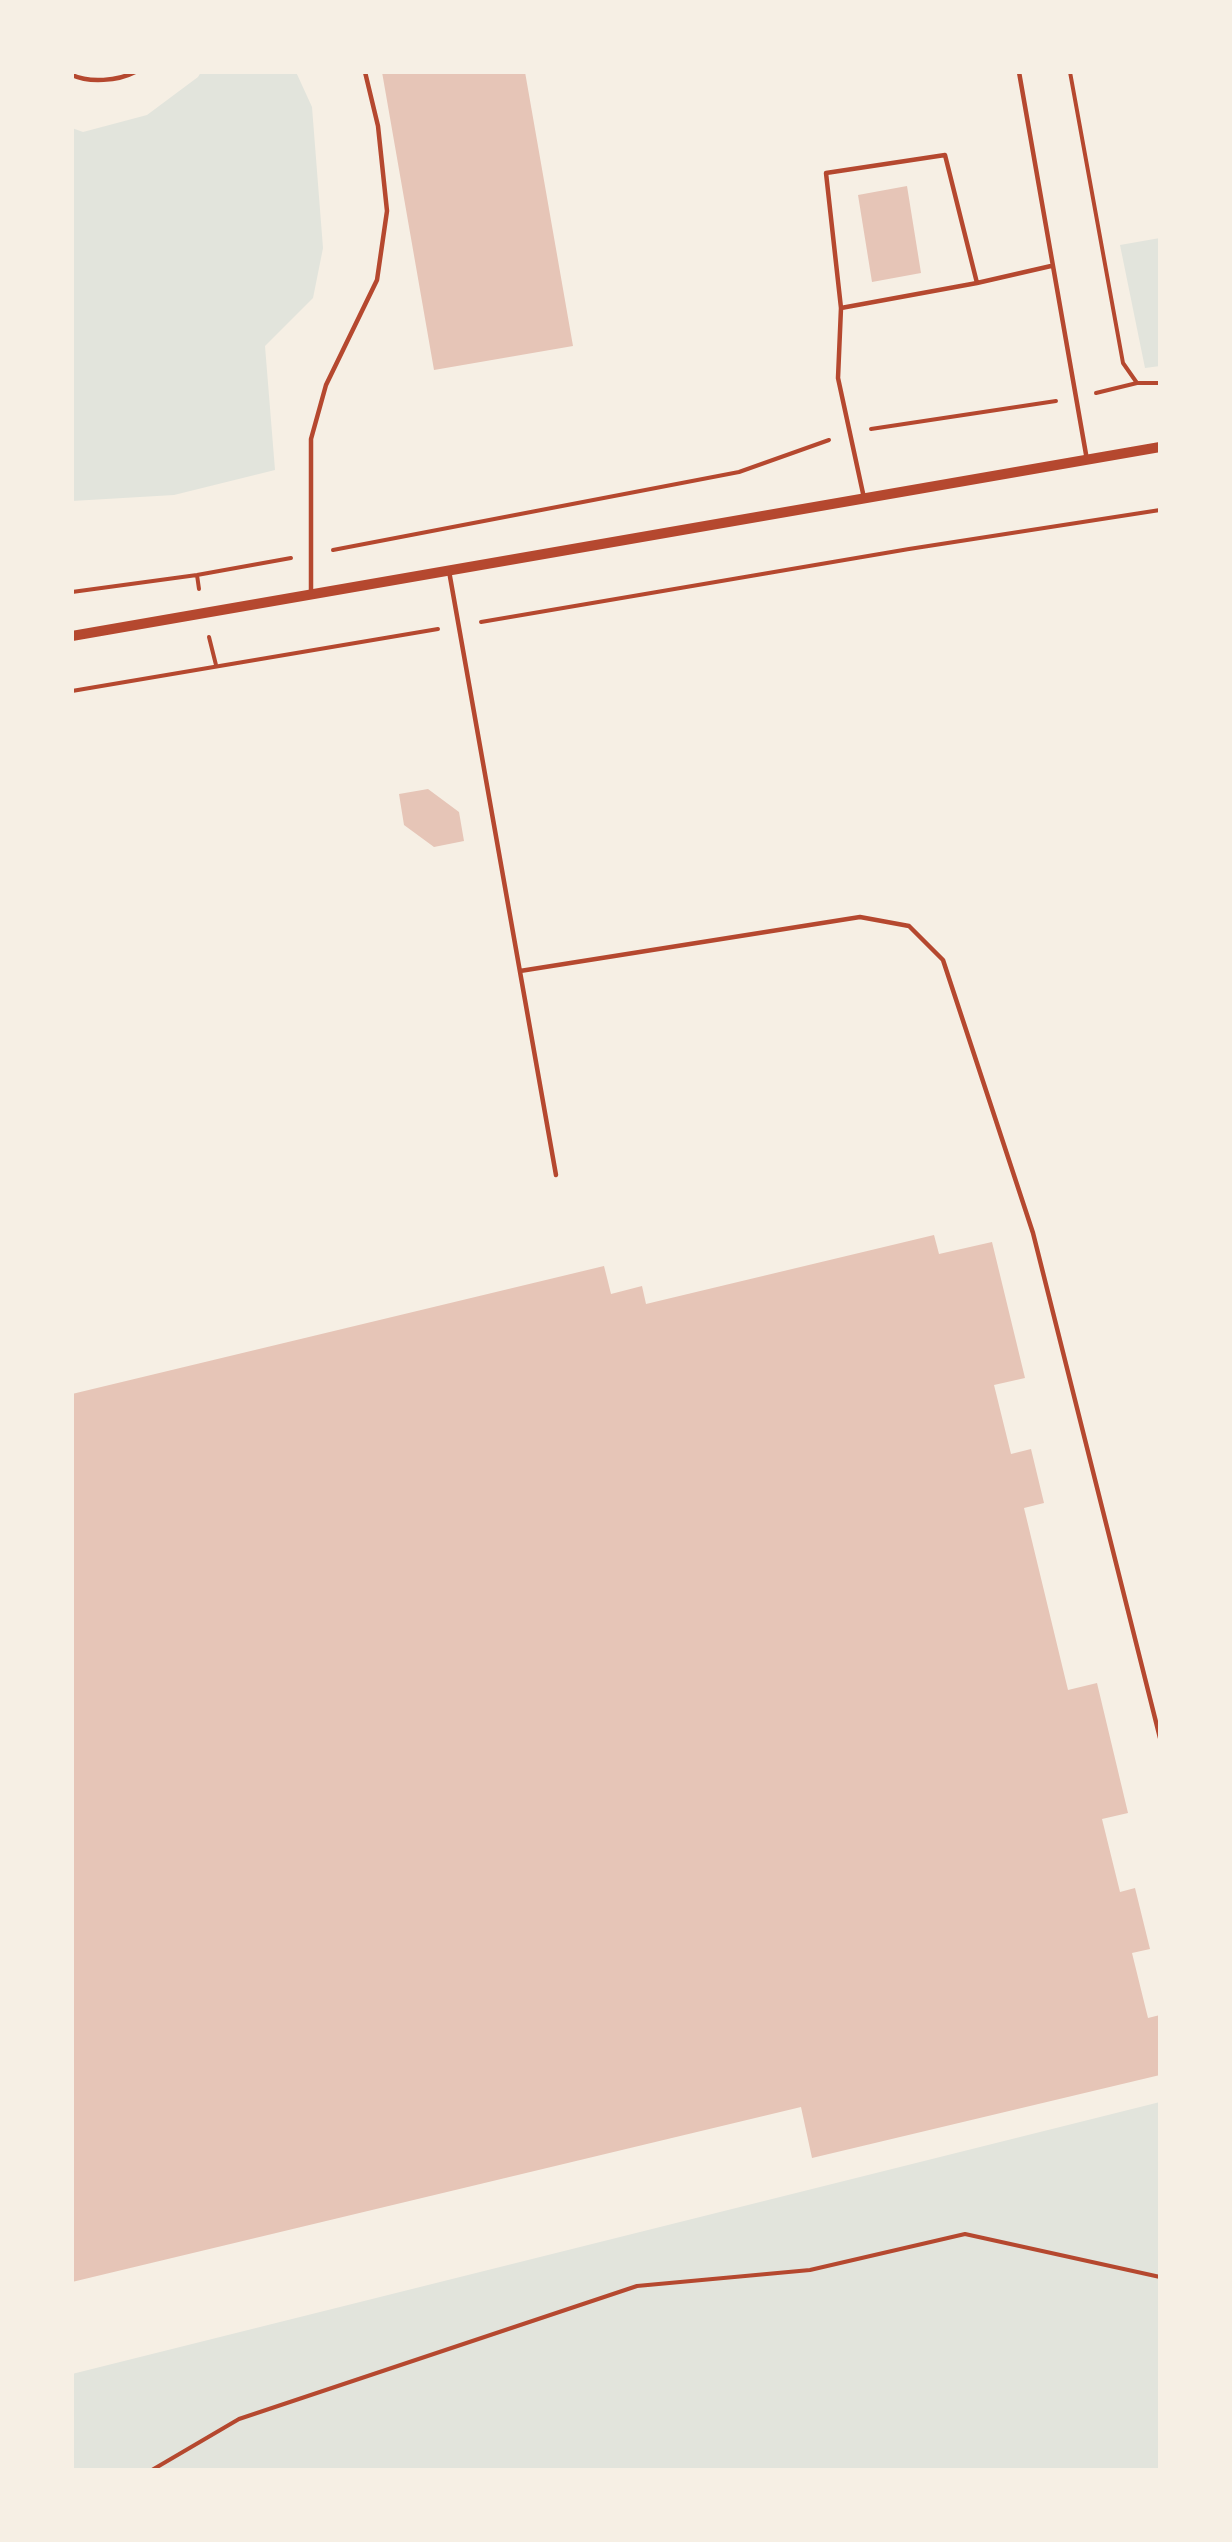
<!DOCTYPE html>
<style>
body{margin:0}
#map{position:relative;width:1232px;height:2542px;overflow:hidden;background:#f6efe4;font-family:"PT Sans Narrow",sans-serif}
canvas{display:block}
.frame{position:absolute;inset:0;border:74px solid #f6efe4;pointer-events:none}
</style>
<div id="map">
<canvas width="1232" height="2542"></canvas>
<div class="frame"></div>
</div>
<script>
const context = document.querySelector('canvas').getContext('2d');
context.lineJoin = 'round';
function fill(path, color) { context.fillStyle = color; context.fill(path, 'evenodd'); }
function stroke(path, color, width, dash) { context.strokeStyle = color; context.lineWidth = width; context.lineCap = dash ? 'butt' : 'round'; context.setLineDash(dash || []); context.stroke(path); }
fill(new Path2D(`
 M201,72H296L312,107L323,248L313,298L265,346L275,470L174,495L72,501V128L83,132L147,115L198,77Z
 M1160,238V366L1145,368L1120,245Z
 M1160,2102V2470H72V2374Z`), '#e2e4dc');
fill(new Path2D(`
 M382,72H525L573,346L434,370Z
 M907,186L921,273L872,282L858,195Z
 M428,789L459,812L464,841L434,847L404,825L399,794Z
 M934,1235L939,1254L992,1242L1025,1378L994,1385L1011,1454L1031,1449L1044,1503L1024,1508L1068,1690L1097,1683L1128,1813L1102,1819L1120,1892L1135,1888L1150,1949L1132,1953L1148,2018L1160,2015V2075L812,2158L801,2107L72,2282V1394L604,1266L611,1294L642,1286L646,1304Z`), '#e6c5b7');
stroke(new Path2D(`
 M1070,72L1123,363L1137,383
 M1096,393L1137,383H1160
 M871,429L1056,401
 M333,550L739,472L829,440
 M197,575L199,589
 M72,592L197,575L291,558
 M481,622L909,549L1160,510
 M209,637L216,665
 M72,691L438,629
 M152,2470L239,2419L637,2286L810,2270L965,2234L1160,2277`), '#b5482f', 4);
stroke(new Path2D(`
 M1019,72L1087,460
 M72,75C89,83 118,81 135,72
 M841,308L977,283
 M864,498L838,378L841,308L826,173L945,155L977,283L1051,266
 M449,571L556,1175
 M311,595V439L326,385L377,280L387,211L378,126L365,72
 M520,971L860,917L909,926L943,960L1033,1233L1160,1738`), '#b5482f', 4.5);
stroke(new Path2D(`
 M72,636L1160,447`), '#b5482f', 10);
</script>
